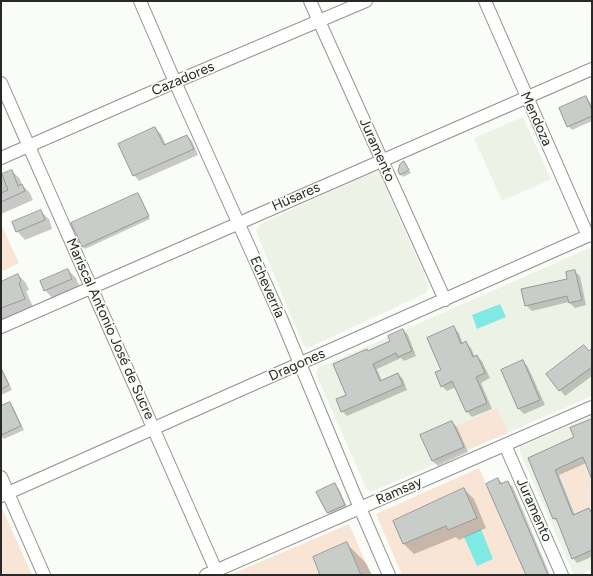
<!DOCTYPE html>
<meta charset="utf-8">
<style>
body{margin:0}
#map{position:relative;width:593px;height:576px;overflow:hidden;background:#fafcf8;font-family:Figtree,sans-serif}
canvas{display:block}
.frame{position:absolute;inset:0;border:2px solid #272827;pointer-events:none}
</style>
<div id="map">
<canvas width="593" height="576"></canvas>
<div class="frame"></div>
</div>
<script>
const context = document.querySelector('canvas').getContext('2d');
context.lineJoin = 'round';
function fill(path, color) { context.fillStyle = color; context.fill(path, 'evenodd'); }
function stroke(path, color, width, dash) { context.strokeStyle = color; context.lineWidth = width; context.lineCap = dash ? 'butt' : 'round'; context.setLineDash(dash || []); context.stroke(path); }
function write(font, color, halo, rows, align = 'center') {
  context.font = font + ' Figtree,sans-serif'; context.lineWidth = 3.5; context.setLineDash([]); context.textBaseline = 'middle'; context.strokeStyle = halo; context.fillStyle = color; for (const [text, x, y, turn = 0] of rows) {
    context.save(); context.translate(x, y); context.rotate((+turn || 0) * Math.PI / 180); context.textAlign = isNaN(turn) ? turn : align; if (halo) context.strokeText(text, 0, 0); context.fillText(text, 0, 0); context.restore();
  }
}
fill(new Path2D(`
 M523,117L551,179L502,201L474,138Z
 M374,172L380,174L429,286L426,293L308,348L303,345L256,231L260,225H258Z
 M592,247V396L371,492L366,488L316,374L318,368Z
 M592,416V569L580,575H574L520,452V447Z`), '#edf2e7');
fill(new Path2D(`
 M1,224L19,263L1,272Z
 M497,408L508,433L467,450L456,426Z
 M583,462L592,486V506L575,513L559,471Z
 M479,468L526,575H459L458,574L454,575H402L376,514ZM464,488L477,518L448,530L446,526L403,544L393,521Z
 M1,506L32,575H1Z
 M349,524L371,575H358L361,573L347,542L313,557L320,575H230Z`), '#f8e5d5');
fill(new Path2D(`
 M500,304L506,317L477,329L472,315Z
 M481,529L493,559L477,566L464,537Z`), '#7fe9e3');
fill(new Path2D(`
 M586,98L590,102L592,106V121L572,130L568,126Z
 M155,128L161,134L166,145L187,136L192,141L198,155L139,181L134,175Z
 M404,163L411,173L403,177L401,174Z
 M12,171L20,179L22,185L30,193L33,200L1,214V176Z
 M138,194L140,196L150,219L85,249L83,247L72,224Z
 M40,211L49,219L52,229L25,240L17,231Z
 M68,270L76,278L80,288L53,299L45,290Z
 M574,271L580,276L586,305L575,308L569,302L532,311L526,305L568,279Z
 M18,275L26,283L29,290L26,291L33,307L1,321V283Z
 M453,327L459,333L463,344L466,343L471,348L475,357L477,356L482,361L490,378L481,383L492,409L472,417L467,412L456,387L447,391L442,386V370Z
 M403,330L408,335L416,356L404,361L401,358L377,369L382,381L398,374L403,379L407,390L347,416L342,411L348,396L368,352L391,342Z
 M592,350V376L565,396L547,374Z
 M523,361L528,367L545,405L524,414L519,409L502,370Z
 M1,367L12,390L1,395Z
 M9,403L13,407L24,430L4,439L1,436V407Z
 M592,420V478L586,463L559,475L575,515L589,509L592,512V557L577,563L573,558L559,523L554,519L529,458L575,438Z
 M452,422L457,427L468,452L438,466L433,461L421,435Z
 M498,479L503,484L508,482L513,487L550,575H527Z
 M335,485L339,489L348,509L331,516L327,512Z
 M464,489L474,499L486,528L459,540L456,537L414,554L404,544L394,521Z
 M347,544L366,563L372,575H321Z`), '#0003');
const building = new Path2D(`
 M586,96L592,110V116L567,127L559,108Z
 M155,127L164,145L187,135L194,149L133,176L118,144Z
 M404,161L409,170L400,175L398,171L400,164Z
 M12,170L18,186L22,184L25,191L1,202V193L8,190L2,174Z
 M138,193L149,216L82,247L71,223Z
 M41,210L45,220L16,232L12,222Z
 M68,269L72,279L44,291L40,281Z
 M575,270L582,300L569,303L567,296L525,306L521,289L567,279L566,272Z
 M18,274L21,281L19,283L25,299L1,308V282Z
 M454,326L461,344L466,341L473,357L477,355L485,373L476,377L487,403L466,412L452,381L441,387L435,372L441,370L427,338Z
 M403,329L412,351L398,357L396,353L373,364L380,381L398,373L403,385L341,412L336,399L346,395L333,364L367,349L368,351L390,341L388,336Z
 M584,345L589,351L592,348V367L559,391L546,374Z
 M523,360L540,400L518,409L501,370Z
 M1,368L9,385L1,389Z
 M10,402L21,426L1,435V406Z
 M592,419V480L583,457L555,470L573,515L589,508L592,514V550L572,559L556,518L553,519L528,458L574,437L570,428Z
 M452,421L464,447L432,461L420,435Z
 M498,478L500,484L508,481L548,575H526L486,484Z
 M335,483L345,505L327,513L316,492Z
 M464,488L477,518L448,530L446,526L403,544L393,521Z
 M347,542L361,575H320L313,557Z`);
fill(building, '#c9cdca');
stroke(building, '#959997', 1);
const minor = new Path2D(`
 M140,1L175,82L281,318L360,508L389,575
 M310,1L445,300
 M485,1L588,236
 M1,83L218,575
 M1,158L175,82L366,1
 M1,327L592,69
 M505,445L562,575
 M1,477L44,575
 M1,496L592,234
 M206,575L592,407`);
stroke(minor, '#939491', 14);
stroke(minor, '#fff', 12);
write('14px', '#272827', '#fafcf8', [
 ["Cazadores",183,79,-23],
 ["Mendoza",536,119,66],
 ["Juramento",377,150,66],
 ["Húsares",296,197,-24],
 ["Echeverría",267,287,66],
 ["Mariscal Antonio José de Sucre",110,329,66],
 ["Dragones",297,365,-24],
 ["Ramsay",399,491,-24],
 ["Juramento",534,510,66]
]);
</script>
